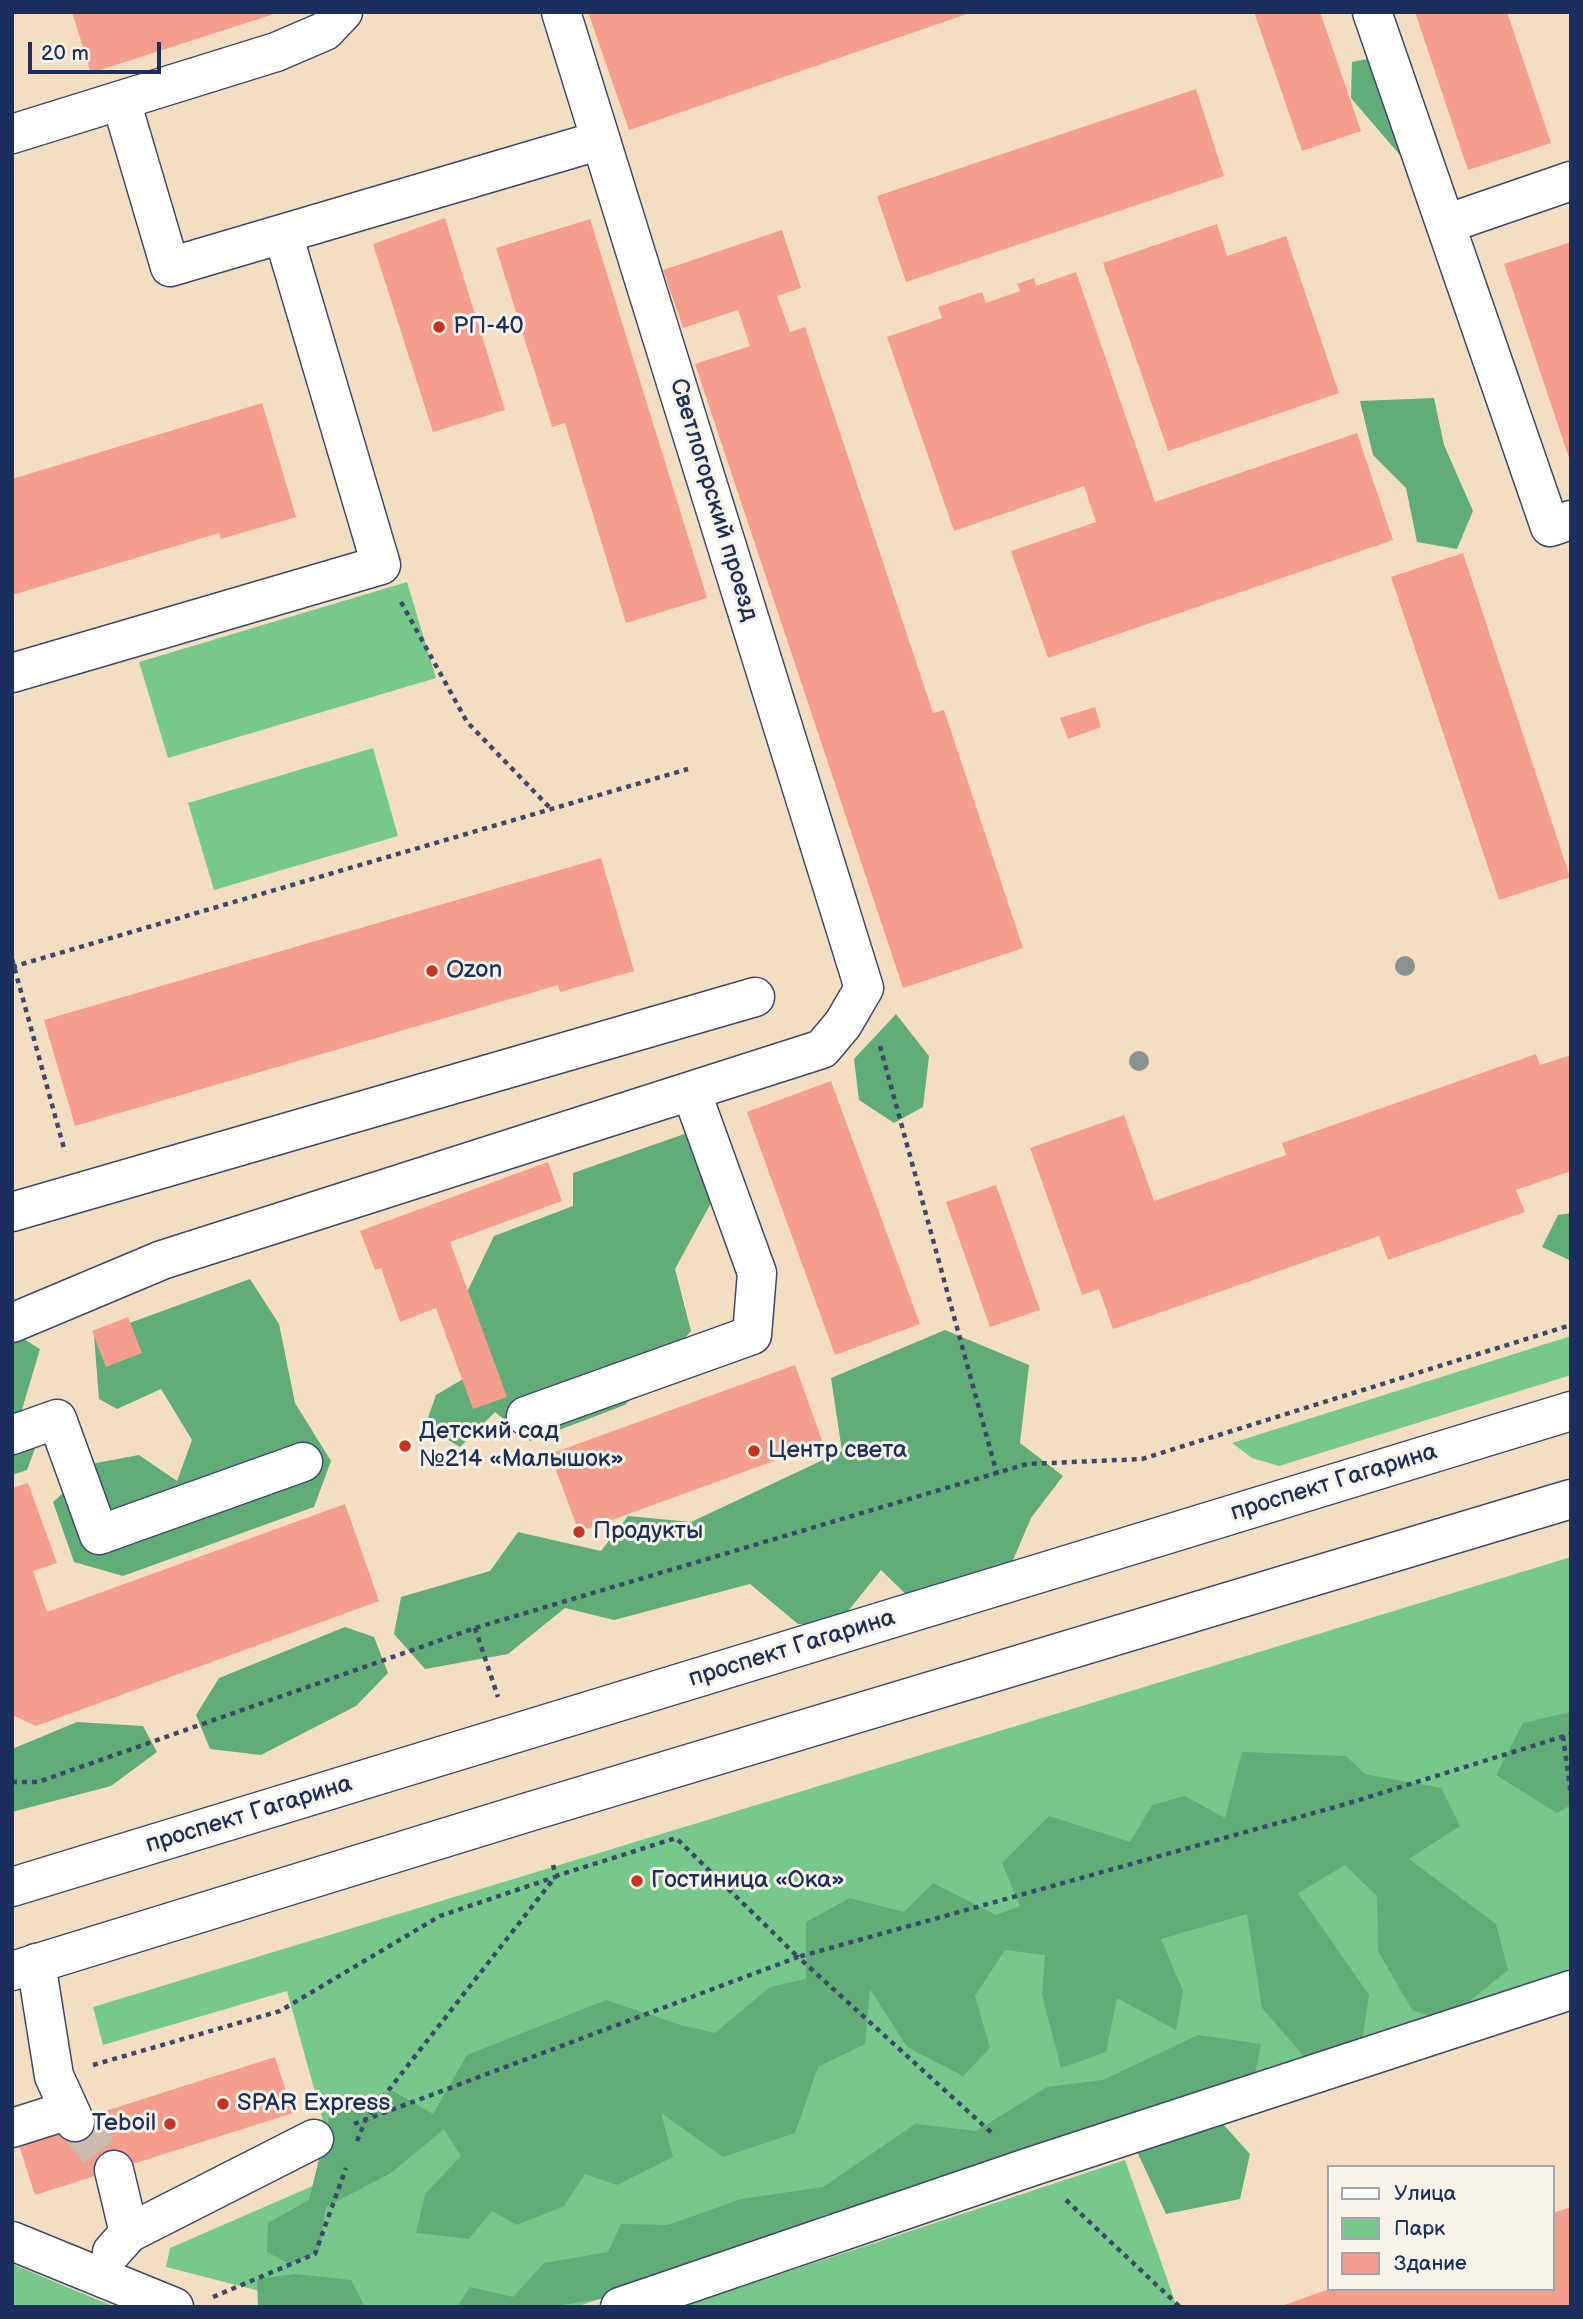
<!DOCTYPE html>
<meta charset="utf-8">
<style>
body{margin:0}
#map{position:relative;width:1583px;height:2319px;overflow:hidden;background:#f4dec2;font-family:"Balsamiq Sans",sans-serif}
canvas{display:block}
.frame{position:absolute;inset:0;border:14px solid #1b2f5e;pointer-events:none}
.legend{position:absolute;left:1327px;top:2165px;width:228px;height:126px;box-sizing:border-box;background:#f7f3e8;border:2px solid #9fa5b1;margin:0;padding:9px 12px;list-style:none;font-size:21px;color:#1b2f5e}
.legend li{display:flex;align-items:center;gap:14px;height:35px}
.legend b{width:35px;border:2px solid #9fa5b1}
.scale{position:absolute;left:28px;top:42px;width:133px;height:32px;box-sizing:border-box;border:4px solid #1b2f5e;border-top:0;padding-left:9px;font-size:21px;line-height:24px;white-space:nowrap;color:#1b2f5e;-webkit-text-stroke:5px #f7f3e8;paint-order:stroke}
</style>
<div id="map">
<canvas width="1583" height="2319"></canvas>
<div class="frame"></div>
<ul class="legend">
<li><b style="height:9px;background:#fff"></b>Улица</li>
<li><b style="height:19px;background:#77c98b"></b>Парк</li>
<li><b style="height:19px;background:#f69e8d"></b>Здание</li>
</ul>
<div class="scale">20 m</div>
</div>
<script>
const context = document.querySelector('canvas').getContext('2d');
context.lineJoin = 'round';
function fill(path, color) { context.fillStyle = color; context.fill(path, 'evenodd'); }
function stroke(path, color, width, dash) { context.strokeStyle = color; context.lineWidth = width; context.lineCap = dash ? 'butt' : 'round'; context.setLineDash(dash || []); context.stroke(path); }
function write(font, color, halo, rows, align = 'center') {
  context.font = font + ' "Balsamiq Sans",sans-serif'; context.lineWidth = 6; context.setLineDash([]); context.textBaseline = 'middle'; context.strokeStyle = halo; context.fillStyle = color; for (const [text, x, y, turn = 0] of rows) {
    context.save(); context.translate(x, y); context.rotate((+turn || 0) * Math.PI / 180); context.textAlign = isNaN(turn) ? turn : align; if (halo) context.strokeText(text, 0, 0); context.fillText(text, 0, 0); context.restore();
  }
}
fill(new Path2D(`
 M407,582L436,678L168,758L139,662Z
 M373,748L398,836L214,890L188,803Z
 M1571,1336V1375L1279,1466L1252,1458L1232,1443Z
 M1571,1557V1969L576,2307H322L166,2267L170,2248L338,2175L287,1991L103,2045L93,2007Z
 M1125,2160L1177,2307H681Z
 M12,2264L115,2307H12Z`), '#77c98b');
fill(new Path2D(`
 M1378,57L1417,88L1440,147L1411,168L1351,98L1352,62Z
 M1434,398L1444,445L1473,511L1457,549L1417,542L1406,488L1373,455L1360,401Z
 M896,1014L929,1056L923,1107L894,1123L859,1100L854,1059Z
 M690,1132L711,1203L675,1269L691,1331L625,1405L530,1441L495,1412L460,1447L425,1426L436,1395L475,1372L454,1319L494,1236L573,1206V1173Z
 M1571,1213V1261L1542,1247L1558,1215Z
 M250,1279L279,1324L295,1403L331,1461L314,1507L123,1576L74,1562L53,1502L96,1463L139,1455L177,1481L192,1440L161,1389L117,1409L99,1399L94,1336Z
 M945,1330L1029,1365L1020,1443L1063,1476L1031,1518L1005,1579L923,1611L881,1570L836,1626L798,1624L750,1584L614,1620L565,1608L508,1654L425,1669L394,1634L401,1597L490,1571L518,1532L601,1551L628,1516L691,1522L842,1451L831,1378Z
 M12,1332L40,1349L21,1413L37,1443L27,1470L12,1475Z
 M345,1627L374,1637L388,1673L356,1706L261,1755L210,1749L196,1715L219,1678Z
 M1571,1712V1805L1557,1813L1496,1775L1523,1723Z
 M77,1722L143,1726L157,1752L111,1786L12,1812V1749Z
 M1242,1752L1346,1756L1365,1774L1441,1788L1460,1826L1409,1859L1496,1924L1508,1970L1445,2021L1412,2010L1378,1951L1377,1896L1345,1865L1298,1893L1369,1995L1361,2049L1313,2067L1262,2008L1247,1914L1161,1939L1183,1991L1176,2030L1117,1998L1106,2052L1061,2068L1042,1995L1045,1955L1005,1950L975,1996L990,2048L963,2076L907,2047L870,1989L865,2044L818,2067L795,2133L723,2157L661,2113L673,2157L617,2185L585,2174L564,2206L517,2225L492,2211L469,2239L416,2233L425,2194L461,2156L444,2129L391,2173L326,2207L319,2252L290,2264L267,2252L268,2223L309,2200L331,2110L393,2091L433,2114L467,2055L606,2000L681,2025L715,2033L770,1987L806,1979V1922L850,1898L904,1912L933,1883L996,1915L1020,1906L1002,1863L1049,1816L1130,1842L1152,1805L1185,1796L1225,1818Z
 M1198,2035L1261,2044L1253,2086L1204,2103L1250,2154L1240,2199L1166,2214L1126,2128L904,2204L825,2214L759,2255L638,2293L549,2307H457L470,2287L513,2297L544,2263L608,2252L621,2224L668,2225L741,2199L823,2187L915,2124L976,2131L1047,2087L1103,2080Z
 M295,2274L351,2280L365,2307H258L257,2279Z`), '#61ad77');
fill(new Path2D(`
 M72,12H277V13L91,73Z
 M588,12H970V13L629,130Z
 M1254,12H1320L1361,131L1302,151Z
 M1415,12H1507L1551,143L1468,170Z
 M1196,89L1224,176L906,282L877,196Z
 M445,218L505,410L433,432L373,244Z
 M590,219L707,598L626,623L565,423L552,427L496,248Z
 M1217,224L1227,256L1286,236L1339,393L1168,451L1103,263Z
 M782,230L801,288L777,296L790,332L805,327L933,713L944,710L1023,948L903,988L695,364L750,346L738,310L683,328L663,270Z
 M1571,242V461H1570L1504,264Z
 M1076,272L1155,502L1357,433L1393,540L1048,658L1011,551L1096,522L1084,486L954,531L887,337L942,318L938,307L982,292L986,303L1020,291L1017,284L1034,278L1036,286Z
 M262,403L296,517L221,539L219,533L12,595V479Z
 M1463,553L1570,877L1499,900L1391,577Z
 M1095,707L1101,727L1068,739L1060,718Z
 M601,858L634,971L560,992L558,985L75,1126L44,1020Z
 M1536,1054L1540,1065L1571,1055V1171L1516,1190L1525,1212L1388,1260L1379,1236L1113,1329L1099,1289L1082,1295L1030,1148L1124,1115L1154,1201L1286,1155L1282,1143Z
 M831,1081L920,1324L835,1355L747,1112Z
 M548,1162L562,1201L450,1242L507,1397L473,1409L436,1308L400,1322L381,1268L375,1270L360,1231Z
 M996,1185L1040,1310L990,1327L946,1202Z
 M128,1317L142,1353L106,1367L92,1331Z
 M795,1365L823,1443L579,1532L550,1454Z
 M28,1483L57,1563L33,1571L47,1612L345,1504L379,1601L36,1726L12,1715V1488Z
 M275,2057L293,2113L35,2195L17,2139Z
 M1571,2207V2307H1279L1329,2289H1553V2213Z`), '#f69e8d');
stroke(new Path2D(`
 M75,2122L114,2170`), '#c9bbae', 38, [38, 19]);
const minor = new Path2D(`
 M1372,12L1550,527L1571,520
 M121,101L170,267L601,140
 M12,134L276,52L325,31L343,12
 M1446,224L1571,181
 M12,673L381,565L283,234
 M12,1212L755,997
 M12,1323L162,1260L822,1049L843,1024L864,988L561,12
 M526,1416L752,1335L757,1273L691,1091
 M12,1435L57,1419L99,1535L303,1462
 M36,1963L54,2076L75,2122
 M12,2128L69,2110
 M129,2233L314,2139
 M12,2241L174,2307
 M112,2252L129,2233L114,2170
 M620,2307L1030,2167L1571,1990`);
const major = new Path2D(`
 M12,1887L1571,1411
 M12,1971L535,1810L1571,1499`);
stroke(minor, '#3c496d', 41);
stroke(major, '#3c496d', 41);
stroke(new Path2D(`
 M401,602L467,722L551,809
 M12,959L65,1152
 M12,967L688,769
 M880,1046L997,1474
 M475,1628L498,1697
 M1563,1736L1571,1796
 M12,1782H38L475,1628L1027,1464L1142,1459L1571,1325
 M553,1865L556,1876L676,1838L798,1957L1346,1804L1571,1734
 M93,2065L280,2011L440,1916L555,1877
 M354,2124L798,1957L994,2135
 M357,2141L366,2119L556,1876
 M1066,2200L1180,2307
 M213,2297L315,2254L346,2168`), '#3c496d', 4.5, [5, 5]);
stroke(minor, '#fff', 38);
stroke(major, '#fff', 38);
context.fillStyle = '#899391';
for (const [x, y] of [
 [1405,966],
 [1139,1061]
]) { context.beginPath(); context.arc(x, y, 10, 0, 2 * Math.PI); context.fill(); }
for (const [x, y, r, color] of [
 [439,327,7,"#c8321e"],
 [432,971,7,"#c8321e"],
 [405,1446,7,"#c8321e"],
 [754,1451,7,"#c8321e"],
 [579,1532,7,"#c8321e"],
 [637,1881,7,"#c8321e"],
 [223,2104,7,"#c8321e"],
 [170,2124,7,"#c8321e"]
]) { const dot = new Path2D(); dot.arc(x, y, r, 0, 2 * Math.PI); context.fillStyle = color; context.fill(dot); stroke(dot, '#f7f3e8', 2.5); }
write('24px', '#1b2f5e', '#f7f3e8', [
 ["РП-40",453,327],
 ["Ozon",446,971],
 ["Детский сад",419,1432],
 ["№214 «Малышок»",419,1460],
 ["Центр света",768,1451],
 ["Продукты",593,1532],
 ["Гостиница «Ока»",651,1881],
 ["SPAR Express",237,2104],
 ["Teboil",156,2124,"right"]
], 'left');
write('24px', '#1b2f5e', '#f7f3e8', [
 ["Светлогорский проезд",713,500,73],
 ["проспект Гагарина",1334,1483,-17],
 ["проспект Гагарина",792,1649,-17],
 ["проспект Гагарина",249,1815,-17]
]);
</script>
